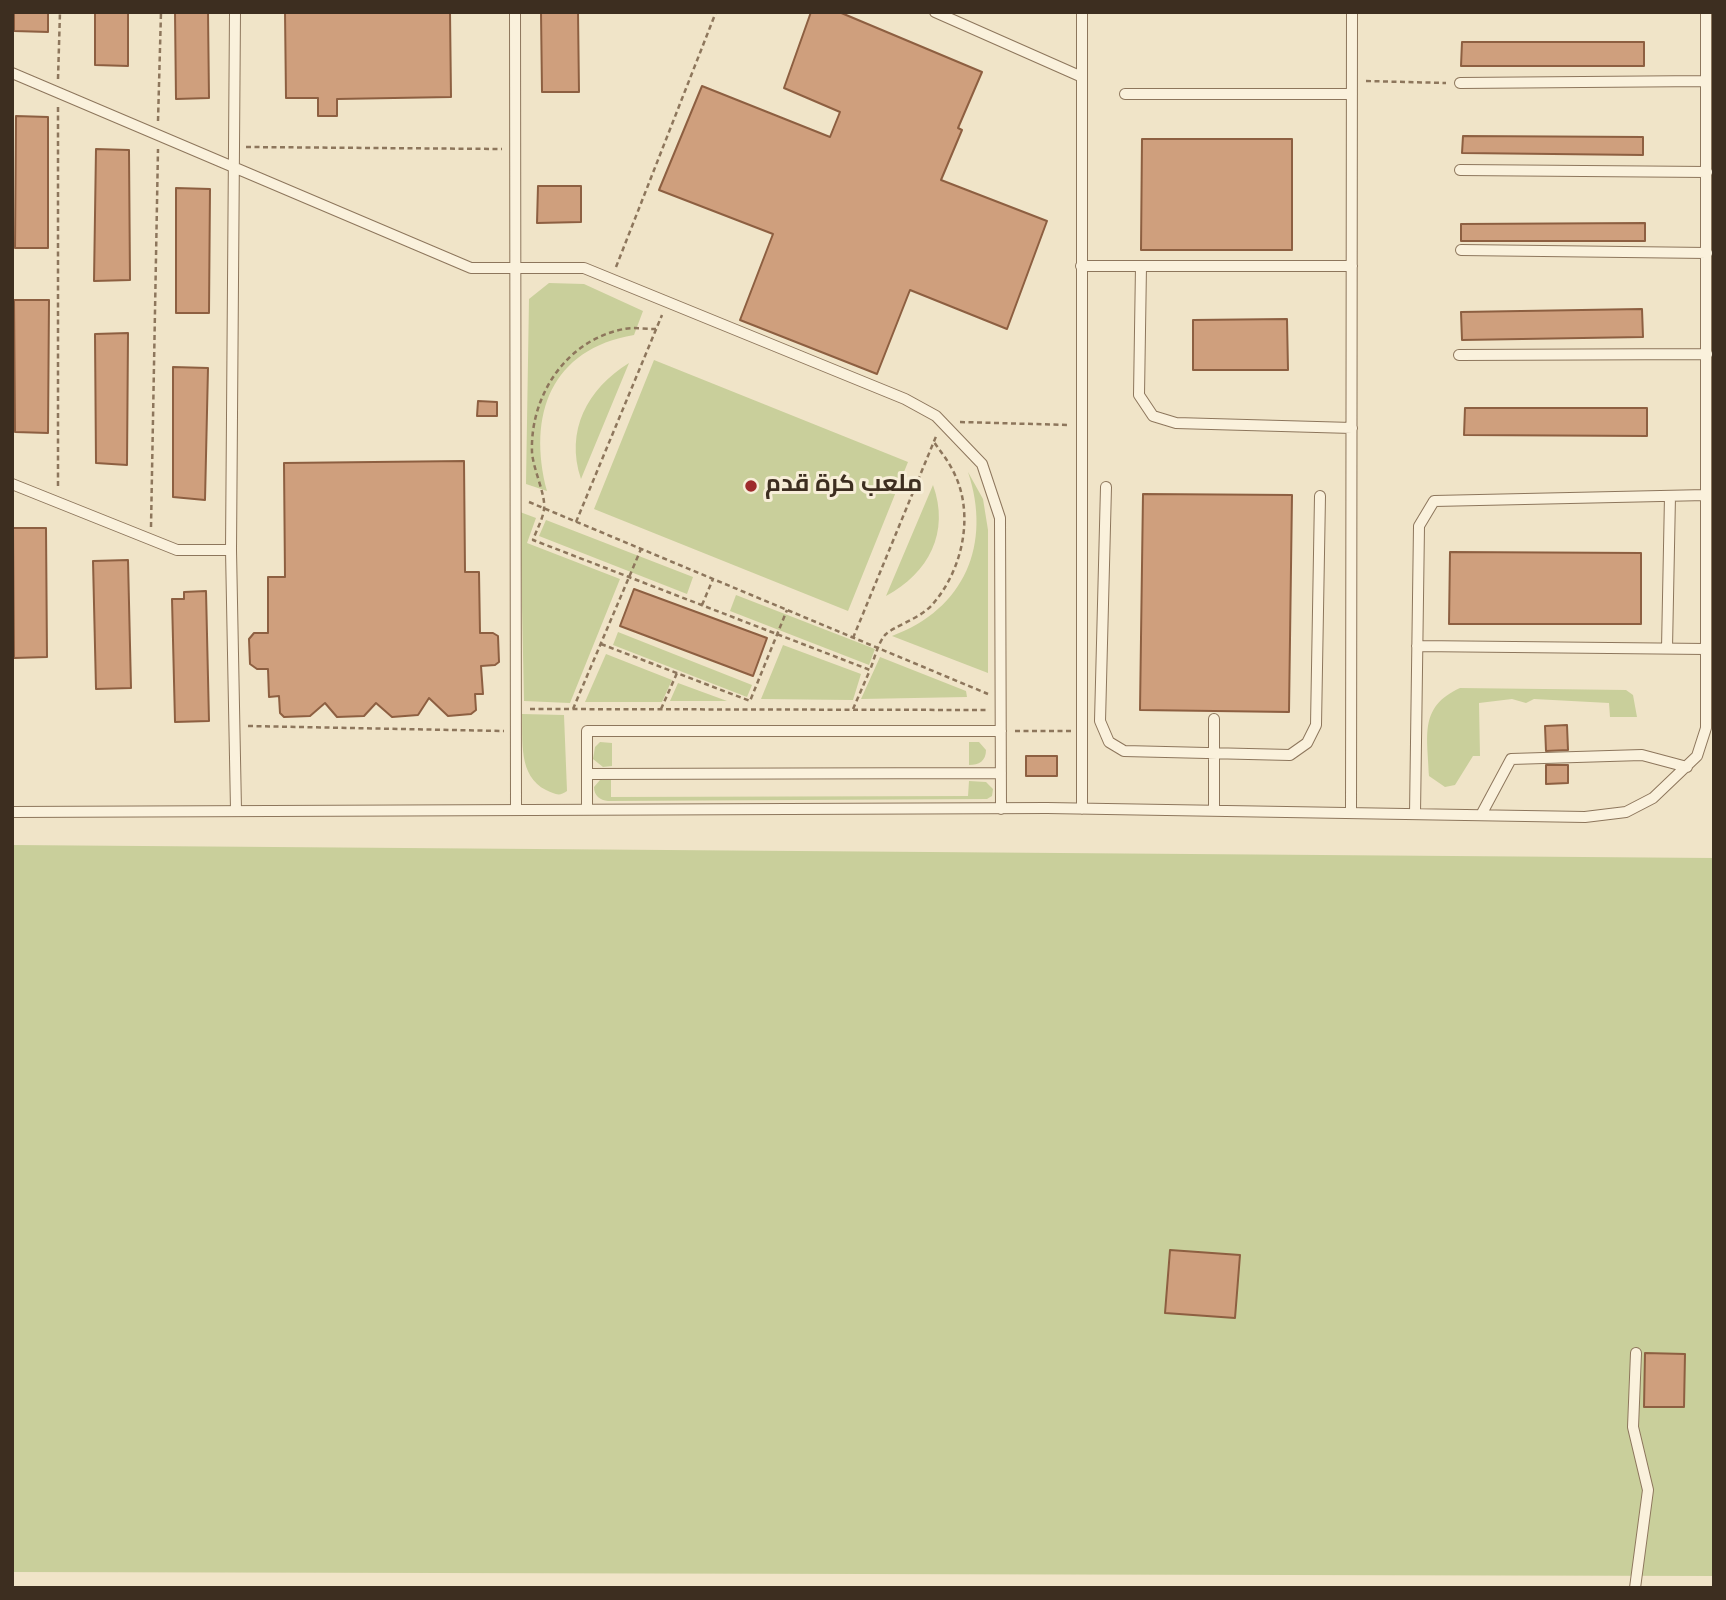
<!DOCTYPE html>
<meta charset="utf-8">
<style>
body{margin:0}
#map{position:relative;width:1726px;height:1600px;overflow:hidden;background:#f0e4c8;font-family:Spectral,serif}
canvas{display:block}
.frame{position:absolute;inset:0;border:14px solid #3d2e20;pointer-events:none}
</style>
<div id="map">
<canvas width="1726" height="1600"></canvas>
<div class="frame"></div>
</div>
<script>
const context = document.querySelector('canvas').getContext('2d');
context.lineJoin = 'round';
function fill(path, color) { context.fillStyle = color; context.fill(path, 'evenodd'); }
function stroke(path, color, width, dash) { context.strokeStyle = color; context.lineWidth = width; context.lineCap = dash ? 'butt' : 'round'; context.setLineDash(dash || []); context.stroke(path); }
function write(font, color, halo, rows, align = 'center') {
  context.font = font + ' Spectral,Cairo,serif'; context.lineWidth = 6; context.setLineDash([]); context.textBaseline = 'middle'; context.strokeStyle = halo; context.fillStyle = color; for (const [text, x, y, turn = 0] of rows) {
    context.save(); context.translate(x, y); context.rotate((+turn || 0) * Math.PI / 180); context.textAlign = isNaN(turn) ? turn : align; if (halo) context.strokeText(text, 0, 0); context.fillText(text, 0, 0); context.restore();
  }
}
fill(new Path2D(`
 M549,283L584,284L643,311L634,335C551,349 527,415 547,491L526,484L529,299Z
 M654,360L908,462L848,611L594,509Z
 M629,363L581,479C565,431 587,389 629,363Z
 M968,472L983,499L988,530V673L892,636C965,609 992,544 968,472Z
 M933,485C950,532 929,573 886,596Z
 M520,512L536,518L527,543L620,579L570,703L524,701Z
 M546,520L693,577L687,594L539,536Z
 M736,595L875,649L869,665L730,611Z
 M618,632L752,685L747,697L613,645Z
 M783,645L861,674L853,700L761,699Z
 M606,654L672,680L662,702H585Z
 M880,657L966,691L967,697L861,699Z
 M678,683L727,701H670Z
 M1460,688L1626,690L1633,695L1637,717H1610L1609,703L1534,699L1526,703L1512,699L1479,703L1480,756H1473L1455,785L1445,787L1429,776C1428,737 1418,707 1460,688Z
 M522,714L564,715L567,791C559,797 555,794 546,790C518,776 523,741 522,714Z
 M600,742L612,743V766L603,767L593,759L595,747Z
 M969,742H979L986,750C986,761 979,765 969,765Z
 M600,780H611V797L968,796L969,781L986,782L993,789L992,796L987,799L608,801C600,800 594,796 594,787Z
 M12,845L1714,858V1576L12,1572Z`), '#c9cf9b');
const building = new Path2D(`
 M14,12H48V32L14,31Z
 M95,12H128V66L95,65Z
 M175,12H208L209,98L176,99Z
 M285,12H450L451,97L337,99V116H318V98H286Z
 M541,12H578L579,92H542Z
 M811,12H839L982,72L958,128L962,130L941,180L1047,221L1007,329L910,290L877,374L740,320L773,234L659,190L702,86L830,137L840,112L784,88Z
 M1462,42H1644V66H1461Z
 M16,116L48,117V248H15Z
 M1463,136L1643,137V155L1462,153Z
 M1142,139H1292V250H1141Z
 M96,149L129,150L130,280L94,281Z
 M538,186H581V222L537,223Z
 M176,188L210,189L209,313H176Z
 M1645,223V241H1461V224Z
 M14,300H49L48,433L15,432Z
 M1642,309L1643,337L1462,340L1461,312Z
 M1287,319L1288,370H1193V320Z
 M128,333L127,465L96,463L95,334Z
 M173,367L208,368L205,500L173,497Z
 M478,401L497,402V416H477Z
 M1465,408H1647V436L1464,435Z
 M464,461L465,572H479L480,633H493L498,636L499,662L495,665L481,666L483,694H475L476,710L471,714L448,716L429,698L418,715L392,717L376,703L364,716L337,717L325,703L310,716L284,717L280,713L279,696L269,697L268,669H257L250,664L249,639L254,633H268V577H285L284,463Z
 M1143,494L1292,495L1289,712L1140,710Z
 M13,528H46L47,657L14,658Z
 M1450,552L1641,553V624H1449Z
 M128,560L131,688L96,689L93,561Z
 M634,589L767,638L753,676L620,626Z
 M206,591L209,721L175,722L172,599H184V592Z
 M1567,725L1568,750L1546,751L1545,726Z
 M1026,756H1057V776H1026Z
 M1546,765H1568V783L1546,784Z
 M1170,1250L1240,1255L1235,1318L1165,1313Z
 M1645,1353L1685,1354L1684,1407H1644Z`);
fill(building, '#cf9f7d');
stroke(building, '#8d5f41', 2);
const service = new Path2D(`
 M235,12L231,550L236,810
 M515,12L516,810
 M935,12L1082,77
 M12,73L471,268H584L905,399L936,416L982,464L1000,518L1001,809
 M1460,83L1706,81
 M1125,94H1352
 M1460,170L1707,172
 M1461,250L1707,253
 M1081,266H1352
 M1141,266L1139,395L1153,416L1176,423L1352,428
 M1459,355L1707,354
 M12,484L177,550H231
 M1106,487L1100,721L1109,742L1124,751L1290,755L1307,743L1316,725L1320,496
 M1417,646L1706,649
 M1667,648L1670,496
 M587,774L1001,773
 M1082,809V12
 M587,810V731H1001
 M1214,811V719
 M12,812L1047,808L1585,817L1626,812L1653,798L1697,756L1706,728V12
 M1351,813L1352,12
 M1415,814L1419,526L1434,501L1706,495
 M1481,815L1511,759L1642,755L1687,767
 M1635,1588L1648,1490L1633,1427L1636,1353`);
stroke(service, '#8d765c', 12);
stroke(new Path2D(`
 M58,79L60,12
 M1366,81L1446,83
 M58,107V488
 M158,121L161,12
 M246,147L502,149
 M616,267L716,12
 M656,329C646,329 633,327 624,329C566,340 530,396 532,452C533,469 546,495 544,509C543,519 536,531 533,540L870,670C874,660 878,643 885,635C894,626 917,620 931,606C963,571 976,512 952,469C947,459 940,451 934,442
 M960,422L1069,425
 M529,502L988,694
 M576,522L662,315
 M151,527L158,149
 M702,605L713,579
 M853,638L937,434
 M601,644L750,701L787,610
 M530,709L989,710
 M573,709L641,549
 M661,709L677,673
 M853,709L870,670
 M248,726L504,731
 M1015,731H1071`), '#8d765c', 2.5, [5, 3.5]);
stroke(service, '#faf1dc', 10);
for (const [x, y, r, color] of [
 [751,486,7,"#9e2a2b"]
]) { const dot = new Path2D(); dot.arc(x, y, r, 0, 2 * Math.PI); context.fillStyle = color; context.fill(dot); stroke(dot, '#f7eed8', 2.5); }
write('bold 24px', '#3d2e20', '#f7eed8', [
 ["ملعب كرة قدم",765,486]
], 'left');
</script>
